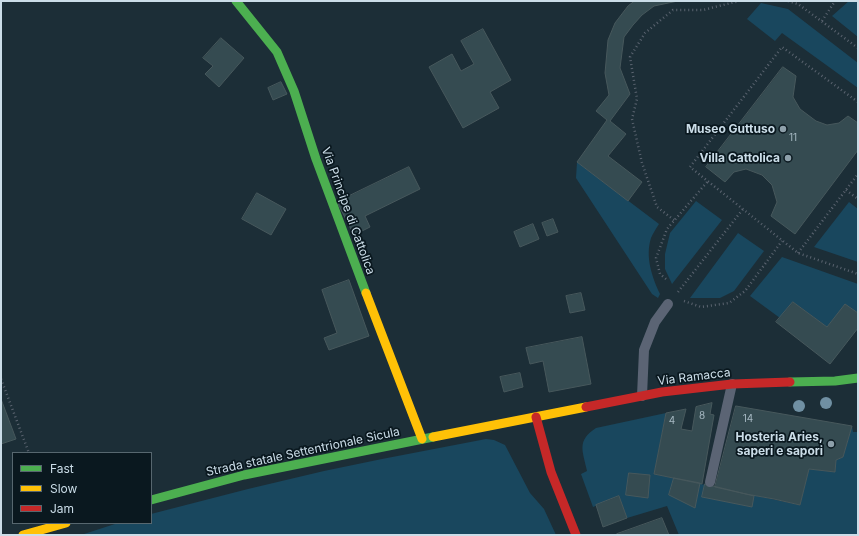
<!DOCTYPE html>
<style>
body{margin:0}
#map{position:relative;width:859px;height:536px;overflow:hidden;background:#1c2e37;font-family:Inter,sans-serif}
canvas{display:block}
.frame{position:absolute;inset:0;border:2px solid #cbdde8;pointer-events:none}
.legend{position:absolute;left:12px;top:452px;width:140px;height:72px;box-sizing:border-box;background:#0a181f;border:1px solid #57676f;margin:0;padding:5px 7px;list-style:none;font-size:12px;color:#cbdde8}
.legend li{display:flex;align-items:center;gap:8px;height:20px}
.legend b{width:20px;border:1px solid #57676f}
</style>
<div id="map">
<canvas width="859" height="536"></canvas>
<div class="frame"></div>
<ul class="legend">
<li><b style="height:5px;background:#4caf50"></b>Fast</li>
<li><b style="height:5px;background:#ffc107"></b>Slow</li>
<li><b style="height:5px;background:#c62828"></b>Jam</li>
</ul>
</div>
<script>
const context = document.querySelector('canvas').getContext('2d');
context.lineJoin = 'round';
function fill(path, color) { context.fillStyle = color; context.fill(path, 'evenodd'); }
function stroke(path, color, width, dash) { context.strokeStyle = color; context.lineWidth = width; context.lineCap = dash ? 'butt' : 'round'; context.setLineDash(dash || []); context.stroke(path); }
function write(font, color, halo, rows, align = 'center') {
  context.font = font + ' Inter,sans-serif'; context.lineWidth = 3.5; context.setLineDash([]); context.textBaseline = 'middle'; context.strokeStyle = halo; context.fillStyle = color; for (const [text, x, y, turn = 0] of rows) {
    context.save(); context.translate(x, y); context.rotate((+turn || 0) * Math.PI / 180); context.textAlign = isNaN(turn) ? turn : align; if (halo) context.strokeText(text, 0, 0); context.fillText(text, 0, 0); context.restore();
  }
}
fill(new Path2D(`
 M849,1H858V37L832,16Z
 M761,3L788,9L858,63V88L782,33L775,41L747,19Z
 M577,162L659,224C656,229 653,233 651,238C645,257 652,277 660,294L658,298L652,294L576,178Z
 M696,201L722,220L672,284L665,269V254L670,233Z
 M849,202L858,209V262L814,247Z
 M738,233L764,251L734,291L720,298H690Z
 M782,257L858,284V313L845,305L827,327L793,302L780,318L750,296Z
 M666,413L654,474L800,505L809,469L835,472L836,460L843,457L852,426L853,432H858V535H679L667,506L627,518L619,496L593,507L581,474L587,471C583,451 576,441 596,428Z
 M486,439L494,440L505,445L530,493L544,509L556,535L84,534L118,523H151V514L248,489L324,471L382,459Z`), '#19475e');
const building = new Path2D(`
 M635,1H678L654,6L642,15L633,25L624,37L620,68L630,94L610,121L626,134L608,156L642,182L628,201L577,162L607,120L596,111L609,95L605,73L608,40L615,23L628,6Z
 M483,29L511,80L490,92L499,108L463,128L429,67L452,54L461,71L474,64L461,41Z
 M221,38L244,58L219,87L205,74L213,66L203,58Z
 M783,67L796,76L793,97L800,109L816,121L827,125L839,123L848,116L858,123V150L795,234L771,216L777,202L772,185L762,175L746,169L734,172L725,182L706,167Z
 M281,82L287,94L273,100L268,88Z
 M409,167L420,189L365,216L370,227L354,235L337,202Z
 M257,193L286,209L271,235L242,219Z
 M553,219L558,232L547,236L542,223Z
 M533,224L539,239L520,247L514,232Z
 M349,280L369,336L329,350L324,338L337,333L322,290Z
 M581,293L585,310L570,313L566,296Z
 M793,302L827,327L845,304L858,313V328L830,364L776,322Z
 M582,337L591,384L549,392L543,361L530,364L526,348Z
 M520,373L523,387L504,392L500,377Z
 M1,399L16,439L1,444Z
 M712,403L710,414L714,415L702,484L654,474L666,413L686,409L681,429L692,431L696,407Z
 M736,406L852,426L843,457L836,460L835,472L809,469L800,505L774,499L746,494L715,487Z
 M629,473L650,475L648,498L626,495Z
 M674,478L700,483L695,508L669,495Z
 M705,484L754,496L752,507L702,497Z
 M619,496L627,518L603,527L596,505Z
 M662,518L669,535H618L617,534Z`);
fill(building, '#354b51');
stroke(building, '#47585c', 1);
stroke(new Path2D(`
 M788,1L798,4L858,48
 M822,21L835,1
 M858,102L782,47L690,167L798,253L858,274
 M846,190L858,199
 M674,220L657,207L642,163L632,119L637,99L630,57L645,33L673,10H703L739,1
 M798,253L858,174
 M666,279L660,274L656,258L667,229L708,181
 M678,292L743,209
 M684,301L701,307L729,303L745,291L782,241
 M1,379L29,453`), '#5b6470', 2.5, [1, 3]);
stroke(new Path2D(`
 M642,396L644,350L655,322L668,304
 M710,482L732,384`), '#5b6474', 10);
stroke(new Path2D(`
 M236,1L277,52L294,91L316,159L366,293
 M790,382L835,381L858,378
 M151,500L244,475L433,437`), '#4caf50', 9);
stroke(new Path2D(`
 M366,293L422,439
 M433,437L586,407
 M23,535L66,523`), '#ffc107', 9);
stroke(new Path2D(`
 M586,407L662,392L732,384L790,382
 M536,417L551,472L576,535`), '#c62828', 9);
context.fillStyle = '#7090a3';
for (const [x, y] of [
 [826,403],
 [799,406]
]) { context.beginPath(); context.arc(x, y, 6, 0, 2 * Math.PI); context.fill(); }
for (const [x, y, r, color] of [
 [783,129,4,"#8ea0aa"],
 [788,158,4,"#8ea0aa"],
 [831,444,4,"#8ea0aa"]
]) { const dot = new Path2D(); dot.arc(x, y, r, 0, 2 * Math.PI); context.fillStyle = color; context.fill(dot); stroke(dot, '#0a181f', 1.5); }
write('10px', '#a6b8c2', null, [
 ["11",793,138],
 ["8",702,416],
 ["14",748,419],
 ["4",672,421]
]);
write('bold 12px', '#cbdde8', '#0a181f', [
 ["Museo Guttuso",775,129],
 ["Villa Cattolica",780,158],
 ["Hosteria Aries,",823,437],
 ["saperi e sapori",823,451]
], 'right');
write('12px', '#cbdde8', '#0a181f', [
 ["Via Principe di Cattolica",348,211,70],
 ["Via Ramacca",694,377,-7],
 ["Strada statale Settentrionale Sicula",303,452,-12]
]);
</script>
